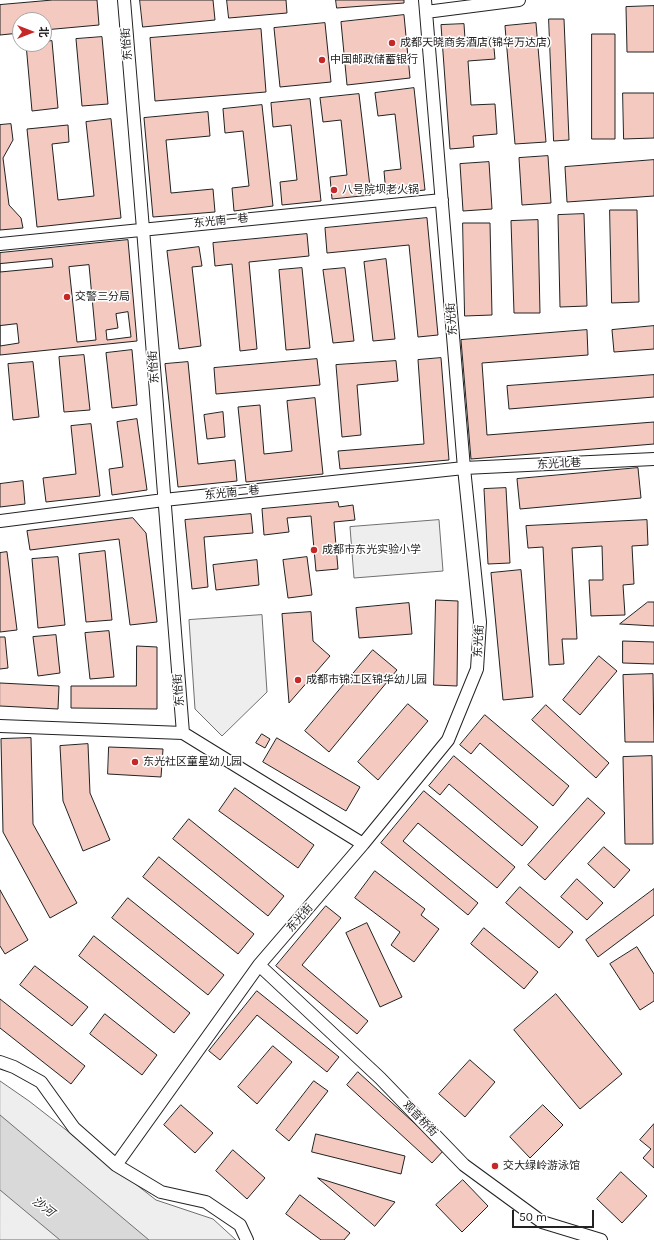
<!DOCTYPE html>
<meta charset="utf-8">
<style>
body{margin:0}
#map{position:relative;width:654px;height:1240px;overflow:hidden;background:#fff;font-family:Karla,"Noto Sans SC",sans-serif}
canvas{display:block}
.north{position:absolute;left:12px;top:12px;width:40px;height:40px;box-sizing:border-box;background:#fff;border:1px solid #a7a7a7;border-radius:50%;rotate:90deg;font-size:11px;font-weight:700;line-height:16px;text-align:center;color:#222}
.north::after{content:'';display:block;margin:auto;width:14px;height:18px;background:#c62828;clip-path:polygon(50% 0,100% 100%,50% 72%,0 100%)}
.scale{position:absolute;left:512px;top:1210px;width:82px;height:18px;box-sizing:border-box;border:2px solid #222;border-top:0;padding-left:5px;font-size:12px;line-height:14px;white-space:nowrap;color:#222;-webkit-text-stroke:3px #fff;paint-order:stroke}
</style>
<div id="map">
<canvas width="654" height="1240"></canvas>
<div class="north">北</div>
<div class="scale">50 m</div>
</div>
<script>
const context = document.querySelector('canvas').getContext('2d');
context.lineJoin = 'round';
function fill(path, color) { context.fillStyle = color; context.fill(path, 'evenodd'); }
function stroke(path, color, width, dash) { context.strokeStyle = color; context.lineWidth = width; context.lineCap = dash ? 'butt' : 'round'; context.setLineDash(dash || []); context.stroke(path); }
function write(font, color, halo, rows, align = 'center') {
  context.font = font + ' Karla,"Noto Sans SC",sans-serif'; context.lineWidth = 3; context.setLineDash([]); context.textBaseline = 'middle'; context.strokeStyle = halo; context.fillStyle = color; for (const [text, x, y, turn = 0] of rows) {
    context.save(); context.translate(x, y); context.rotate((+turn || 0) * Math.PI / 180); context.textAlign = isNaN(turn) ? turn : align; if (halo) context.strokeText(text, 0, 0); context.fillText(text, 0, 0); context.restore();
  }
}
const green = new Path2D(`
 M439,520L443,571L354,578L350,527Z
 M262,615L267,692L222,736L195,709L189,620Z
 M0,1081L29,1101L156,1200L213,1219L236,1240H0Z`);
fill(green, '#eee');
stroke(green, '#6f6f6f', 1);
const water = new Path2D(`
 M0,1115L149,1240H60L0,1190Z`);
fill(water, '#d9d9d9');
stroke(water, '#6f6f6f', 1);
const building = new Path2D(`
 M53,0H97L99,25L44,30V20H20V33L0,35V5Z
 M140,0H213L215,20L143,27Z
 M227,0H286L287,13L229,18Z
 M336,0H404V3L337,8Z
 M654,6V52H627L626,7Z
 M404,15L410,78L347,85L341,22Z
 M549,19H564L569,140L554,141Z
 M325,23L331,82L280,87L274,28Z
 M536,23L546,142L515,144L505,26Z
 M464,24L465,39L493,37L495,59L468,61L471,105L495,104L497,134L473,136L474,147L450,149L441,25Z
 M261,29L266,92L155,101L150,38Z
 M592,34H615V139H592Z
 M102,37L108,104L82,106L76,39Z
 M52,41L58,108L32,111L26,44H44V42Z
 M414,88L425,190L386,194L384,171L401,169L395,114L378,116L375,93Z
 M623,93H654V138L624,139Z
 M359,94L371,195L332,199L330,177L347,175L341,120L323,122L320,98Z
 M310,99L321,201L282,205L280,182L297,180L291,125L273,127L271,103Z
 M262,105L273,206L234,211L232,188L249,186L243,131L225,133L223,109Z
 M208,112L210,136L166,140L171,193L213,189L215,212L153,217L144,118Z
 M111,119L121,218L37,227L27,129L68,125L69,142L52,144L58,200L94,196L86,122Z
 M11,124L13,140L3,158L9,205L21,218L23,228L0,230V125Z
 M548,156L551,203L522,205L519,158Z
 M654,160V196L567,202L565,167Z
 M489,162L492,209L463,211L460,164Z
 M610,210H637L639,302L612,303Z
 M584,214L587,306L560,307L558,215Z
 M427,218L438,335L418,337L409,245L327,253L325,228Z
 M538,220L540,313H514L511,221Z
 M463,223H490L492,315L465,316Z
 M307,234L309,256L249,262L257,349L240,351L232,264L215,266L213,243Z
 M128,240L137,341L0,355V253Z
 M199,247L202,266L192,267L201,346L179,349L167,251Z
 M52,259L53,267L0,272V264Z
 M386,259L395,339L373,341L364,262Z
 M89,265L96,340L77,342L69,267Z
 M302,268L310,348L286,350L279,270Z
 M345,268L354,341L333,343L323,270Z
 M128,312L131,337L107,340L106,330L118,328L116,314Z
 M17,324L19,343L0,346V326Z
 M654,326V349L614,352L612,330Z
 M587,330L588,355L482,363L487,435L654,422V444L471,459L461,340Z
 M132,350L137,405L112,408L106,353Z
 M84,355L90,410L64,412L59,357Z
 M441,358L449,460L340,469L338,451L424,444L418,360Z
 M317,359L320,385L216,394L214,368Z
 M396,361L398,381L357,385L361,435L342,437L336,365Z
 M33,362L39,417L13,420L8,364Z
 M188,362L198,464L235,460L237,481L178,487L165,364Z
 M654,375V397L509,409L507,386Z
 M315,398L323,474L246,482L238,407L260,405L264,454L292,451L287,401Z
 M223,412L225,437L207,439L204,415Z
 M137,419L147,490L112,495L109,469L123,467L117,422Z
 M91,424L100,496L46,502L43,478L76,474L71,426Z
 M638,468L641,498L520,509L517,479Z
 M23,481L25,504L0,507V484Z
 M506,488L510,563L488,564L484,489Z
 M338,502L339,507L353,505L355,520L334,522L338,569L316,571L311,516L287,518L289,532L264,535L262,509Z
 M251,514L253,533L204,537L208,587L192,589L185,520Z
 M133,518L146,533L157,622L130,625L119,539L30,550L27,531Z
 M647,520L648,545L632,546L634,584L623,585L625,615L591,616L589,580H603L602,546L572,548L577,639H562L564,664L549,665L543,547L528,548L526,526Z
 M105,551L112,620L86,622L79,554Z
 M7,552L17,630L0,632V553Z
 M58,557L65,625L38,628L32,559Z
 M307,557L312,595L288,598L283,560Z
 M257,560L259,585L216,590L213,565Z
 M521,570L533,697L503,700L491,573Z
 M436,600L458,601L457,686L434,685Z
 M648,602H654V626L620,624Z
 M409,603L412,634L359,638L356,608Z
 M311,612L313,641L330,656L289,703L282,614Z
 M109,631L114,677L90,679L85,633Z
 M56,635L60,673L38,676L33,637Z
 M0,637H5L8,668L0,669Z
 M623,641L654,642V664L623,663Z
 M137,646L157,647V709L71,708V686H136Z
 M373,650L397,670L329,752L305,731Z
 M599,656L617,671L580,715L563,700Z
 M653,674L654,742H625L623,675Z
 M0,683L59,686L58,709L0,706Z
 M408,704L428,721L378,780L358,762Z
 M546,705L609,763L596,778L532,720Z
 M485,715L569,786L553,806L480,743L471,754L460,745Z
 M262,734L270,739L265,748L256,743Z
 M31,738L33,824L77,903L50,918L3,832L1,739Z
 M277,738L360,787L346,811L263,762Z
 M88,744L90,793L110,840L83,851L63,801L60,746Z
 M109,747L163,749L161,777L108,774Z
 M454,756L538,827L522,846L449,784L440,795L429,786Z
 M652,756L653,844H625L623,757Z
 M235,788L314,845L298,868L219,811Z
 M424,791L515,867L497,888L418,823L403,841L478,903L468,915L381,843Z
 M588,798L605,813L545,880L528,865Z
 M189,819L284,896L268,916L173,839Z
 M604,847L630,870L614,888L588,864Z
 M159,857L254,934L238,954L143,877Z
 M375,871L425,909L421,915L439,929L414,962L391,945L400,932L355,898Z
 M577,879L603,903L587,920L561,897Z
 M520,887L573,932L559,948L506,903Z
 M654,889V915L598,957L586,940Z
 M0,890L28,940L5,954L0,946Z
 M128,898L224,975L208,995L112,918Z
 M326,906L341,918L302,965L368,1021L357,1034L276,966Z
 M367,923L402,997L380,1007L346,933Z
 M484,928L538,972L524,989L471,944Z
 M94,936L190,1013L174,1033L79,956Z
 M637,947L654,974V1001L640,1010L610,964Z
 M35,966L88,1007L72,1026L20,985Z
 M257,991L339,1057L327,1072L257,1015L220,1060L209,1051Z
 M556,994L622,1074L580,1109L514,1030Z
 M0,999L85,1066L71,1084L0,1028Z
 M105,1014L157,1055L142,1075L90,1034Z
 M273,1046L292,1062L257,1104L238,1087Z
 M470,1060L495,1082L465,1117L439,1094Z
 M358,1072L444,1150L432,1163L347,1085Z
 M314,1081L328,1091L289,1141L276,1130Z
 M181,1105L213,1133L195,1153L164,1125Z
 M543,1105L563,1125L530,1158L510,1137Z
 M654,1124V1168L643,1158L651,1149L640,1140Z
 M316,1134L405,1156L401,1174L312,1152Z
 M233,1150L265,1178L247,1199L216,1171Z
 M621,1172L647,1196L622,1223L597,1199Z
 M318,1178L395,1202L375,1226Z
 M463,1180L488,1206L462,1232L436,1205Z
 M300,1195L350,1233L344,1240H321L286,1214Z`);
fill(building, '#f3c9c0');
stroke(building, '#222', 1);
const minor = new Path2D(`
 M124,0L143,229L183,733
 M426,12L519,0
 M0,244L442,200
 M0,521L164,500L464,468L654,459
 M0,726L183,733L363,844
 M259,965L380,1078L464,1165L542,1222L601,1240
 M0,1062L14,1067L41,1082L74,1128L116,1165L161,1192L206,1202L240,1225L247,1240
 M116,1165L259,965L363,844L448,740L477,669L480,622L464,468L425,0`);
stroke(minor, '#222', 14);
stroke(minor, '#fff', 12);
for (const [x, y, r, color] of [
 [392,43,4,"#c62828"],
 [322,60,4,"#c62828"],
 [334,190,4,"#c62828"],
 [67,297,4,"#c62828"],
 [314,550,4,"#c62828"],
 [298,680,4,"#c62828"],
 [135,762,4,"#c62828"],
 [495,1166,4,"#c62828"]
]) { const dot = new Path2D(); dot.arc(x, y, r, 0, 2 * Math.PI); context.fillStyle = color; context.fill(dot); stroke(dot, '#fff', 1.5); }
write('11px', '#222', '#fff', [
 ["成都天晓商务酒店(锦华万达店)",400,43],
 ["中国邮政储蓄银行",330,60],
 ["八号院坝老火锅",342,190],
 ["交警三分局",75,297],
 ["成都市东光实验小学",322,550],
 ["成都市锦江区锦华幼儿园",306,680],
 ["东光社区童星幼儿园",143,762],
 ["交大绿岭游泳馆",503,1166]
], 'left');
write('11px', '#222', '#fff', [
 ["东怡街",127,44,-95],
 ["东光南一巷",221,221,-6],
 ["东光街",452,319,-95],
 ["东怡街",154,367,-94],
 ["东光北巷",559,464,-3],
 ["东光南二巷",232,493,-6],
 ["东光街",479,641,-87],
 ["东怡街",179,690,-95],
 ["东光街",300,918,-49],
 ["观音桥街",420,1119,46]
]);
write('italic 12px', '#222', '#fff', [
 ["沙河",43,1207,38]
]);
</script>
